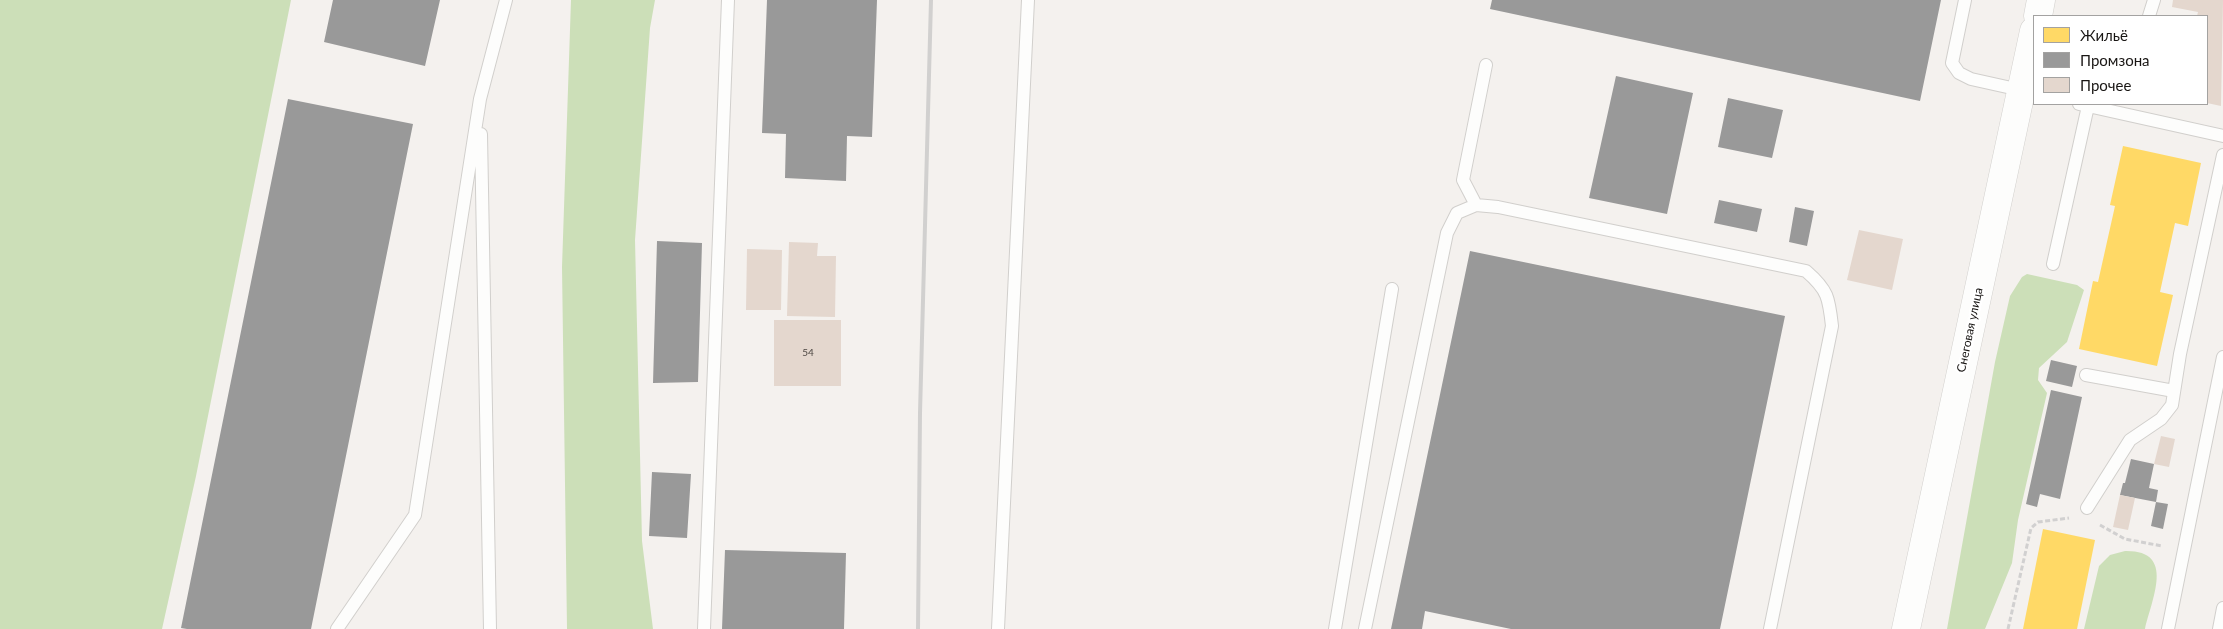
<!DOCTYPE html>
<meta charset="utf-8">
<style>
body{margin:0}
#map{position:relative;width:2223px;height:629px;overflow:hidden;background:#f4f1ee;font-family:Lato,sans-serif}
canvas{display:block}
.legend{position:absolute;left:2033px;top:15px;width:175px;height:90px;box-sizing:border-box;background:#fff;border:1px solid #a3a2a1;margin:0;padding:6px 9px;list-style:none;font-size:15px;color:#191614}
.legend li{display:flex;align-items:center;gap:10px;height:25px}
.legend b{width:25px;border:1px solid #a3a2a1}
</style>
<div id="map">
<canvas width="2223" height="629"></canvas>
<ul class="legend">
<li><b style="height:14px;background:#ffd966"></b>Жильё</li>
<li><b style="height:14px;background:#999"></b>Промзона</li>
<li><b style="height:14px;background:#e4d7ce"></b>Прочее</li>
</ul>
</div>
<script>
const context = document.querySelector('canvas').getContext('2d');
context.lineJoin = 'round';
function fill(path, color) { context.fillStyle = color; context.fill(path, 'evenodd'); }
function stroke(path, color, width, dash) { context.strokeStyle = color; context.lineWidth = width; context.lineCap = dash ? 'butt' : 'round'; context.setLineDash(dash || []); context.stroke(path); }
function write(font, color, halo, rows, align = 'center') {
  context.font = font + ' Lato,sans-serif'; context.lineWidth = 5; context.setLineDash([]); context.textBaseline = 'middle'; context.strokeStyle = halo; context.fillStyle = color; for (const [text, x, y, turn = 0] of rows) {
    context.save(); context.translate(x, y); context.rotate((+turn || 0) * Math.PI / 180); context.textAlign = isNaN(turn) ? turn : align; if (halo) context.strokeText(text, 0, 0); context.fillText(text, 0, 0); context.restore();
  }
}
fill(new Path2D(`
 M0,0H291L196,476L162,629H0Z
 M571,0H655L650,28L635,240L642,541L653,629H567L562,267Z
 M2027,274L2077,285L2084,290L2067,342L2039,368L2038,380L2047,393L2018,520L2012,563L1985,629H1947L1995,362L2010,296L2022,277Z
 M2125,551C2176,550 2152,598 2145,629H2084L2099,566L2110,555Z`), '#ccdfb8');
fill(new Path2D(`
 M2123,146L2201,163L2188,226L2175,223L2160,292L2173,295L2157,366L2079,349L2093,281L2098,282L2115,206L2110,205Z
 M2043,529L2095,540L2077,629H2023Z`), '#ffd966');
fill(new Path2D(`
 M333,0H440L425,66L324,42Z
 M767,0H877L872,137L847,136L846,181L785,178L786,134L762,133Z
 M1492,0H1941L1920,101L1490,9Z
 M1616,76L1693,93L1667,214L1589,198Z
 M1728,98L1783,110L1772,158L1718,147Z
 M288,99L413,124L311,629H187L181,628Z
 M1719,200L1762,209L1757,232L1714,223Z
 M1795,207L1814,211L1807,246L1789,242Z
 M657,241L702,243L698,382L653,383Z
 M1470,251L1785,316L1720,629H1511L1425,611L1422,629H1391Z
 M2051,360L2077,366L2072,387L2046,381Z
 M2051,390L2082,397L2060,499L2040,494L2037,507L2026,504Z
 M2131,459L2154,464L2149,488L2158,490L2156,502L2120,495L2123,483H2125Z
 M652,472L691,474L687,538L649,536Z
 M2156,502L2168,504L2163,529L2151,526Z
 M725,550L846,553L844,629H722Z`), '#999');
fill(new Path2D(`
 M2173,0H2223L2221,106L2207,103V16H2197L2198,12L2172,7Z
 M1859,230L1903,239L1892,290L1847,280Z
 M789,242L818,243L817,256H836L835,317L787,316Z
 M747,249L782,250L781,310H746Z
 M774,320H841V386H774Z
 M2161,436L2175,439L2169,467L2154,464Z
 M2120,495L2135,498L2128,530L2113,527Z`), '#e4d7ce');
const lane = new Path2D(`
 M1965,0L1952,63L1959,73L1971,79L2025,91
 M2149,16L2154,0
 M2079,104L2223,136
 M481,134L490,629
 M1476,205L1463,180L1486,65
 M2053,264L2088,106
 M2086,375L2174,391
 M2087,508L2130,440L2161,419L2172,405L2180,354L2223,155
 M337,629L415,515L480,99L506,0
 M704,629L728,0
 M998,629L1028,0
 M1335,629L1392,289
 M1365,629L1447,233L1457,213L1476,205L1498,207L1806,271C1828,290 1829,298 1832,326L1770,629
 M2168,629L2223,357
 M2219,629L2223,608`);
const primary = new Path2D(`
 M2038,16L2041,0
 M1906,629L2034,31`);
stroke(lane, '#d1cfcc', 14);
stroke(primary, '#d1cfcc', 29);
stroke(new Path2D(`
 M2100,525L2125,539L2162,546
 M2008,629L2031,528L2038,522L2069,518`), '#d1d0d0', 3, [5, 2.5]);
stroke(lane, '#fdfdfc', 12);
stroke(primary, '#fdfdfc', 28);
stroke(new Path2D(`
 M918,629L920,413L931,0`), '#d1d0cf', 4);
write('10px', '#4c4642', null, [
 ["54",808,353]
]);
write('12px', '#191614', '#fff', [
 ["Снеговая улица",1970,330,-78]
]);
</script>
